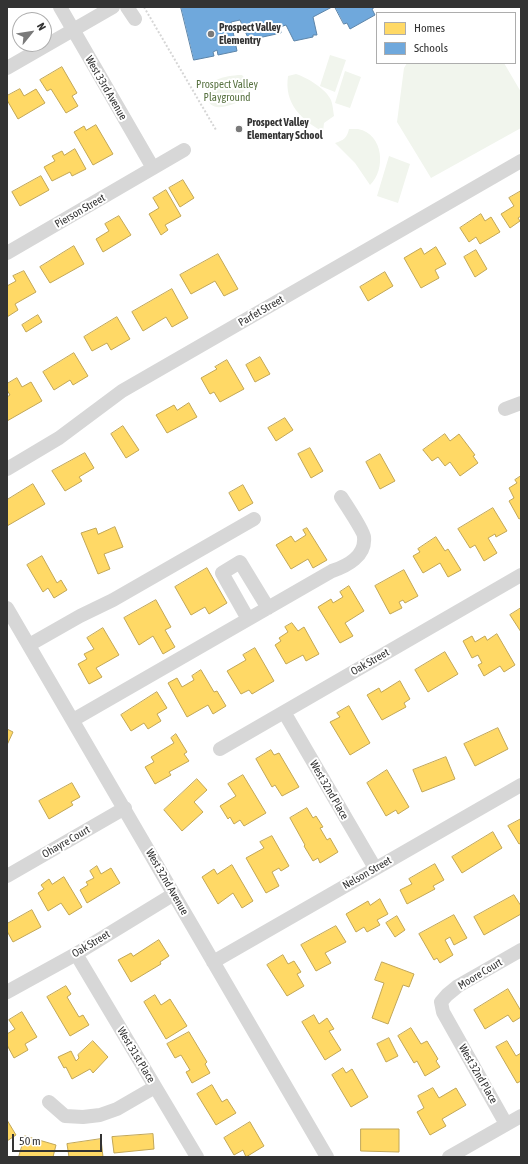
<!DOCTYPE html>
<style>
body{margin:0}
#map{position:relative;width:528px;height:1164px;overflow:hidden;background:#fff;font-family:"Asap Condensed",sans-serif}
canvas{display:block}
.frame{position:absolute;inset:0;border:8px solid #333;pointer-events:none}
.legend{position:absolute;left:376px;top:12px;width:140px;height:52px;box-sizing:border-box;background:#fff;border:1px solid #adadad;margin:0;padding:5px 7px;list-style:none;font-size:12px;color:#333}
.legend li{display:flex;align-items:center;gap:8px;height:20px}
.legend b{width:20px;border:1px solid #adadad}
.north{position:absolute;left:12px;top:12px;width:40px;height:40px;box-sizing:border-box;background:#fff;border:1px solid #adadad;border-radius:50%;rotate:60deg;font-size:11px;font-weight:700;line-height:16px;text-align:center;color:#333}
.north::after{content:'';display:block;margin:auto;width:14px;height:18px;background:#7a7a7a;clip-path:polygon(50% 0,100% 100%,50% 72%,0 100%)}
.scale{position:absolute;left:12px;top:1134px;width:90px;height:18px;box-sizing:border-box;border:2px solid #333;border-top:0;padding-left:5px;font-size:12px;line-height:14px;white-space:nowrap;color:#333;-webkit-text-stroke:3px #fff;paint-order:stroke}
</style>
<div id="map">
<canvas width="528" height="1164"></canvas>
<div class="frame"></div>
<ul class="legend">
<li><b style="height:11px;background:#ffd966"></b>Homes</li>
<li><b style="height:11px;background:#6fa8dc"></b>Schools</li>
</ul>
<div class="north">N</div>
<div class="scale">50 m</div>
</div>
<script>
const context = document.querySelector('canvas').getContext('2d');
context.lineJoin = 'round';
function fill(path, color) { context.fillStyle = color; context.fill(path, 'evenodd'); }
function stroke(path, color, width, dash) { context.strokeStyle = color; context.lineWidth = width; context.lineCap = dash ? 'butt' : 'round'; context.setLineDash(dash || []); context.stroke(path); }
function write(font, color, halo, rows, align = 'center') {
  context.font = font + ' "Asap Condensed",sans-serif'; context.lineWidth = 4; context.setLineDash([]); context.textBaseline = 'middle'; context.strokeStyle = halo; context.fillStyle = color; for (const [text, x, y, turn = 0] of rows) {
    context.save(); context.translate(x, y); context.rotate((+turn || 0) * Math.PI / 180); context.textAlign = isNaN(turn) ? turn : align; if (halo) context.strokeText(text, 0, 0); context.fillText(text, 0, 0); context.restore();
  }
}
fill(new Path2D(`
 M330,55L346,60L335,92L320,86Z
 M407,63H504L521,92V128L431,178L397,122L404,68Z
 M345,71L361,77L350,108L335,103Z
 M296,74C308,78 326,89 331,100C333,105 333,111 334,116L324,123L323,132C301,119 284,104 288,76Z
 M238,75H242L248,82L249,86L241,94L236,103C230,105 223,108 217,107C204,105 204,88 213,82C220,77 230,76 238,75Z
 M349,129C352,129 355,129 358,129C384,134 386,170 370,185L355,163L335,143C344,140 347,138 349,129Z
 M389,156L410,164L398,203L377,196Z`), '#f1f5ed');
const homes = new Path2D(`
 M62,67L77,93L72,96L78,106L66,113L51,89L47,91L40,80Z
 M20,89L24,96L36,89L45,103L18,119L7,100V96Z
 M96,125L113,154L93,165L74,132L84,126L86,130Z
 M75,149L86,169L72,176L70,172L52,181L44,167L55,161L52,156L62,151L64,155Z
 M41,176L49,190L20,206L12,192Z
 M183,180L194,198L180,207L169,188Z
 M166,190L181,216L165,225L168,230L161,235L149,214L159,208L153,198Z
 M521,191V216L518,218L520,221L510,228L501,214L514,206L509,198Z
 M481,214L485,221L491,217L500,232L480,244L476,237L469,242L460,228Z
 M119,216L131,235L103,252L96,239L109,231L105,224Z
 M74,246L84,264L50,283L40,267Z
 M436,247L446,264L435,270L439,278L421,288L404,258L421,248L424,254Z
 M476,250L487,269L475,277L464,257Z
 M218,254L238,289L224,296L215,281L191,294L180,275Z
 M24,271L36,292L15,304L18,310L7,317V286L16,281L13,276Z
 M385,272L393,286L368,301L360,287Z
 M172,289L188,318L172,327L166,317L143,331L132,312Z
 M38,315L42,322L26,332L22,325Z
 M117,317L130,339L111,350L107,343L92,351L84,337Z
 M74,353L88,376L73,385L70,380L54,390L43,372Z
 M260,357L270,374L255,382L246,365Z
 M227,360L244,389L220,402L214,392L210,394L201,378L217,369L215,367Z
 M17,378L22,387L31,382L42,401L7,421V397L10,395L7,390V384Z
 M189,403L197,417L167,433L156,415L174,405L177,410Z
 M285,418L293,430L276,441L268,428Z
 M123,426L139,450L126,458L111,434Z
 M445,434L450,441L459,434L475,455L473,456L478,463L460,476L450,462L445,466L438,457L432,461L423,450Z
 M310,448L323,471L311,478L298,454Z
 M85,453L94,468L79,477L82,481L65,491L52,471Z
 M380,454L395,481L380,489L366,462Z
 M521,476V518L519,519L509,501L514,498L509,488L517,483L515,480Z
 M33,484L45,504L7,526V500Z
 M243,485L253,503L239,511L229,493Z
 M493,508L507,531L496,537L495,534L488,538L497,553L484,561L475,545L470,548L458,529Z
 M115,527L123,547L104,554L110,569L98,574L81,533L96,528L98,534Z
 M307,528L327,560L313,568L308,559L291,569L276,545L291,536L295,542L306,535L303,530Z
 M436,537L445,551L448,549L461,570L448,577L440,563L423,573L413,556L420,552L418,549Z
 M42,556L57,583L61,580L67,590L54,598L48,588L43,592L27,565Z
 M207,568L227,603L209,614L205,607L191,615L175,587Z
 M404,570L418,596L405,603L403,600L399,602L402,608L390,614L375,586Z
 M349,586L364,611L345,623L353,636L340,643L318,607L331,599L333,603L343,597L340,592Z
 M156,600L171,627L165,630L175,647L163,654L153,636L139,645L124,618Z
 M521,608V632L510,615Z
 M292,623L298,631L304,627L319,654L306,661L303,655L286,664L275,645L281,641L279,638L288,632L285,627Z
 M103,628L119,655L96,668L102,677L89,684L78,664L87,659L84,654L94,649L87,638Z
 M497,634L515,665L504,672L500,666L484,676L478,665L482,663L478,655L472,658L463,641L472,636L475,642L485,636L487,640Z
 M255,648L274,681L252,694L249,690L241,694L227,671L246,660L243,655Z
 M445,652L458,674L428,692L415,670Z
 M201,670L214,692L217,691L226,706L213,714L208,705L187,717L168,683L177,678L182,687L194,680L192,676Z
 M400,681L410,699L404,703L406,707L382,720L367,695L379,688L381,692Z
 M157,692L167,708L157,714L161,721L148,729L144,723L131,731L121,715Z
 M349,706L370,743L350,755L330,722L340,717L337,713Z
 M498,728L508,749L475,766L464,744Z
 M7,729L13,732L7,745Z
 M176,734L187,752L184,754L189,761L169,772L171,775L155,784L145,767L154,762L151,757L174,743L171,738Z
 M271,750L274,755L279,753L299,787L282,796L275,785L272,787L256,759Z
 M446,757L455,779L422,792L413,770Z
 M387,770L409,807L398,814L396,810L386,816L367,783Z
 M243,775L266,813L244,826L240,820L234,824L230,817L228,819L220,806L236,796L228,784Z
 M197,779L207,790L194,802L203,812L182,831L164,810Z
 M72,783L80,797L71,802L73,805L49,819L39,801Z
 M307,808L313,818L316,816L323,827L320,828L327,840L330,838L338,852L320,863L318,858L313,861L304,846L305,845L290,818Z
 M521,819V843L519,844L508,826Z
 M493,832L502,848L462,873L452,857Z
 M272,836L289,866L281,871L279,868L272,872L279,886L266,893L246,858L264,848L260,842Z
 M435,864L444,880L433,886L435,889L407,904L400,890L412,884L409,879Z
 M232,865L253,901L242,908L233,893L218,904L202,877L214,869L217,874Z
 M97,866L101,874L111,868L120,883L87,903L80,890L88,885L86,882L94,878L90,871Z
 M64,877L82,907L69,915L61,903L48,911L38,893L44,889L41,885L49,879L52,884Z
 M514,895L521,906V914L484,935L474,917Z
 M380,899L388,914L377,920L380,925L367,932L364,927L356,932L346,914L368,901L370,905Z
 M32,910L41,927L13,942L7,931V924Z
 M454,915L467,938L454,945L450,937L445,940L453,955L440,963L437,958L434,960L419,934Z
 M397,916L405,930L395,937L386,923Z
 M336,926L346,942L325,953L331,963L316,971L301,945Z
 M159,940L169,956L160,962L161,964L131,982L118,960L131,953L133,956Z
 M283,955L288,964L294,961L301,972L297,974L304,986L287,996L267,965Z
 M382,962L414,974L409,987L403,985L388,1024L372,1018L384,983L375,980Z
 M66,986L71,994L67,997L79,1017L83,1015L89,1025L70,1036L47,997Z
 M508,989L521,1011V1017L513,1022L508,1015L485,1029L474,1010Z
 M155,995L161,1005L170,999L187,1026L166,1039L144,1002Z
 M22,1012L37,1037L25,1044L28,1050L14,1058L7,1045V1034L15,1029L9,1020Z
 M314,1015L319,1024L327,1018L334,1029L329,1031L341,1050L325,1060L302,1022Z
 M411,1028L421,1044L427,1041L438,1059L436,1061L440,1067L425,1076L417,1061L414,1063L398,1036Z
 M189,1032L207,1062L205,1064L210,1073L192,1083L186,1072L190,1070L181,1055L175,1058L167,1044Z
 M389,1038L398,1056L386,1062L377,1044Z
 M93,1041L108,1057L93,1073L90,1069L72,1079L66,1067L64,1068L58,1057L71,1051L76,1061L79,1058L78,1055Z
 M507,1041L516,1056L521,1053V1081L517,1083L496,1047Z
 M343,1068L346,1073L352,1069L368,1097L351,1107L332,1075Z
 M212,1085L222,1102L227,1099L236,1113L216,1125L197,1094Z
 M433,1088L439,1098L456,1088L466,1105L442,1119L446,1126L430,1135L417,1112L424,1108L418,1096Z
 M7,1120L16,1135L7,1141Z
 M250,1122L264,1146L246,1157L243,1150L234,1155L224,1138Z
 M361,1129H399V1152L361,1151Z
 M153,1134L154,1149L114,1153L112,1137Z
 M25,1136L56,1145L53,1157H19Z
 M101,1139L103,1157H69L67,1144Z`);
fill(homes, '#ffd966');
stroke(homes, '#c2a757', 1);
const schools = new Path2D(`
 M181,7H332L313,17L317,35H313V37L294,41L286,25L280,27L281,33L249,40L240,20L231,22L237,51L218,55L217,50L213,52L214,56L194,60Z
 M335,7H375L372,9L375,15L350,29L347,23L344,24Z`);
fill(schools, '#6fa8dc');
stroke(schools, '#5d85a9', 1);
stroke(new Path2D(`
 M144,7L216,130`), '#d6d6d6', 2, [2, 2]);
stroke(new Path2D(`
 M60,7L153,168
 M127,7L135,19
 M7,68L113,7
 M7,253L184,150
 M505,409L521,403
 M7,469L59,438L122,391L521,161
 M7,608C114,791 220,974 327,1157
 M248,619L222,573L240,562L268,608
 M29,645L80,616L113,600L254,519
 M284,712L375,868
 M73,720L332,571C347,566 366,556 364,537C364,532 345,503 341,497
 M220,749L521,575
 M7,876L125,808
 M76,954L197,1157
 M213,962L521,785
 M7,992L76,954L174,894
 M49,1102L65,1116L83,1117L100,1115L117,1109L155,1087
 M506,1124L443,1012L441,1002L447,995L458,986L521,950
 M449,1157L521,1116`), '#d7d7d7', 14);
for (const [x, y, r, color] of [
 [211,34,4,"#7a7a7a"],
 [239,129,4,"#7a7a7a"]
]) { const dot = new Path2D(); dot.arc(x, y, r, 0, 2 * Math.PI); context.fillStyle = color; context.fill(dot); stroke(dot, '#fff', 1.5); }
write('bold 11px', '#333', '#fff', [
 ["Prospect Valley",219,28],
 ["Elementry",219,41],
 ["Prospect Valley",247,123],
 ["Elementary School",247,136]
], 'left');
write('11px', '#56703f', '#fff', [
 ["Prospect Valley",227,85],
 ["Playground",227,98]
]);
write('11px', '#333', '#fff', [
 ["West 33rd Avenue",106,88,60],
 ["Pierson Street",80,211,-30],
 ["Parfet Street",261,311,-30],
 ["Oak Street",370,662,-30],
 ["West 32nd Place",329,790,60],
 ["Ohayre Court",66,842,-30],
 ["Nelson Street",367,873,-30],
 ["West 32nd Avenue",167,882,60],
 ["Oak Street",91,944,-31],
 ["Moore Court",480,974,-31],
 ["West 31st Place",136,1055,59],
 ["West 32nd Place",478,1074,60]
]);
</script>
